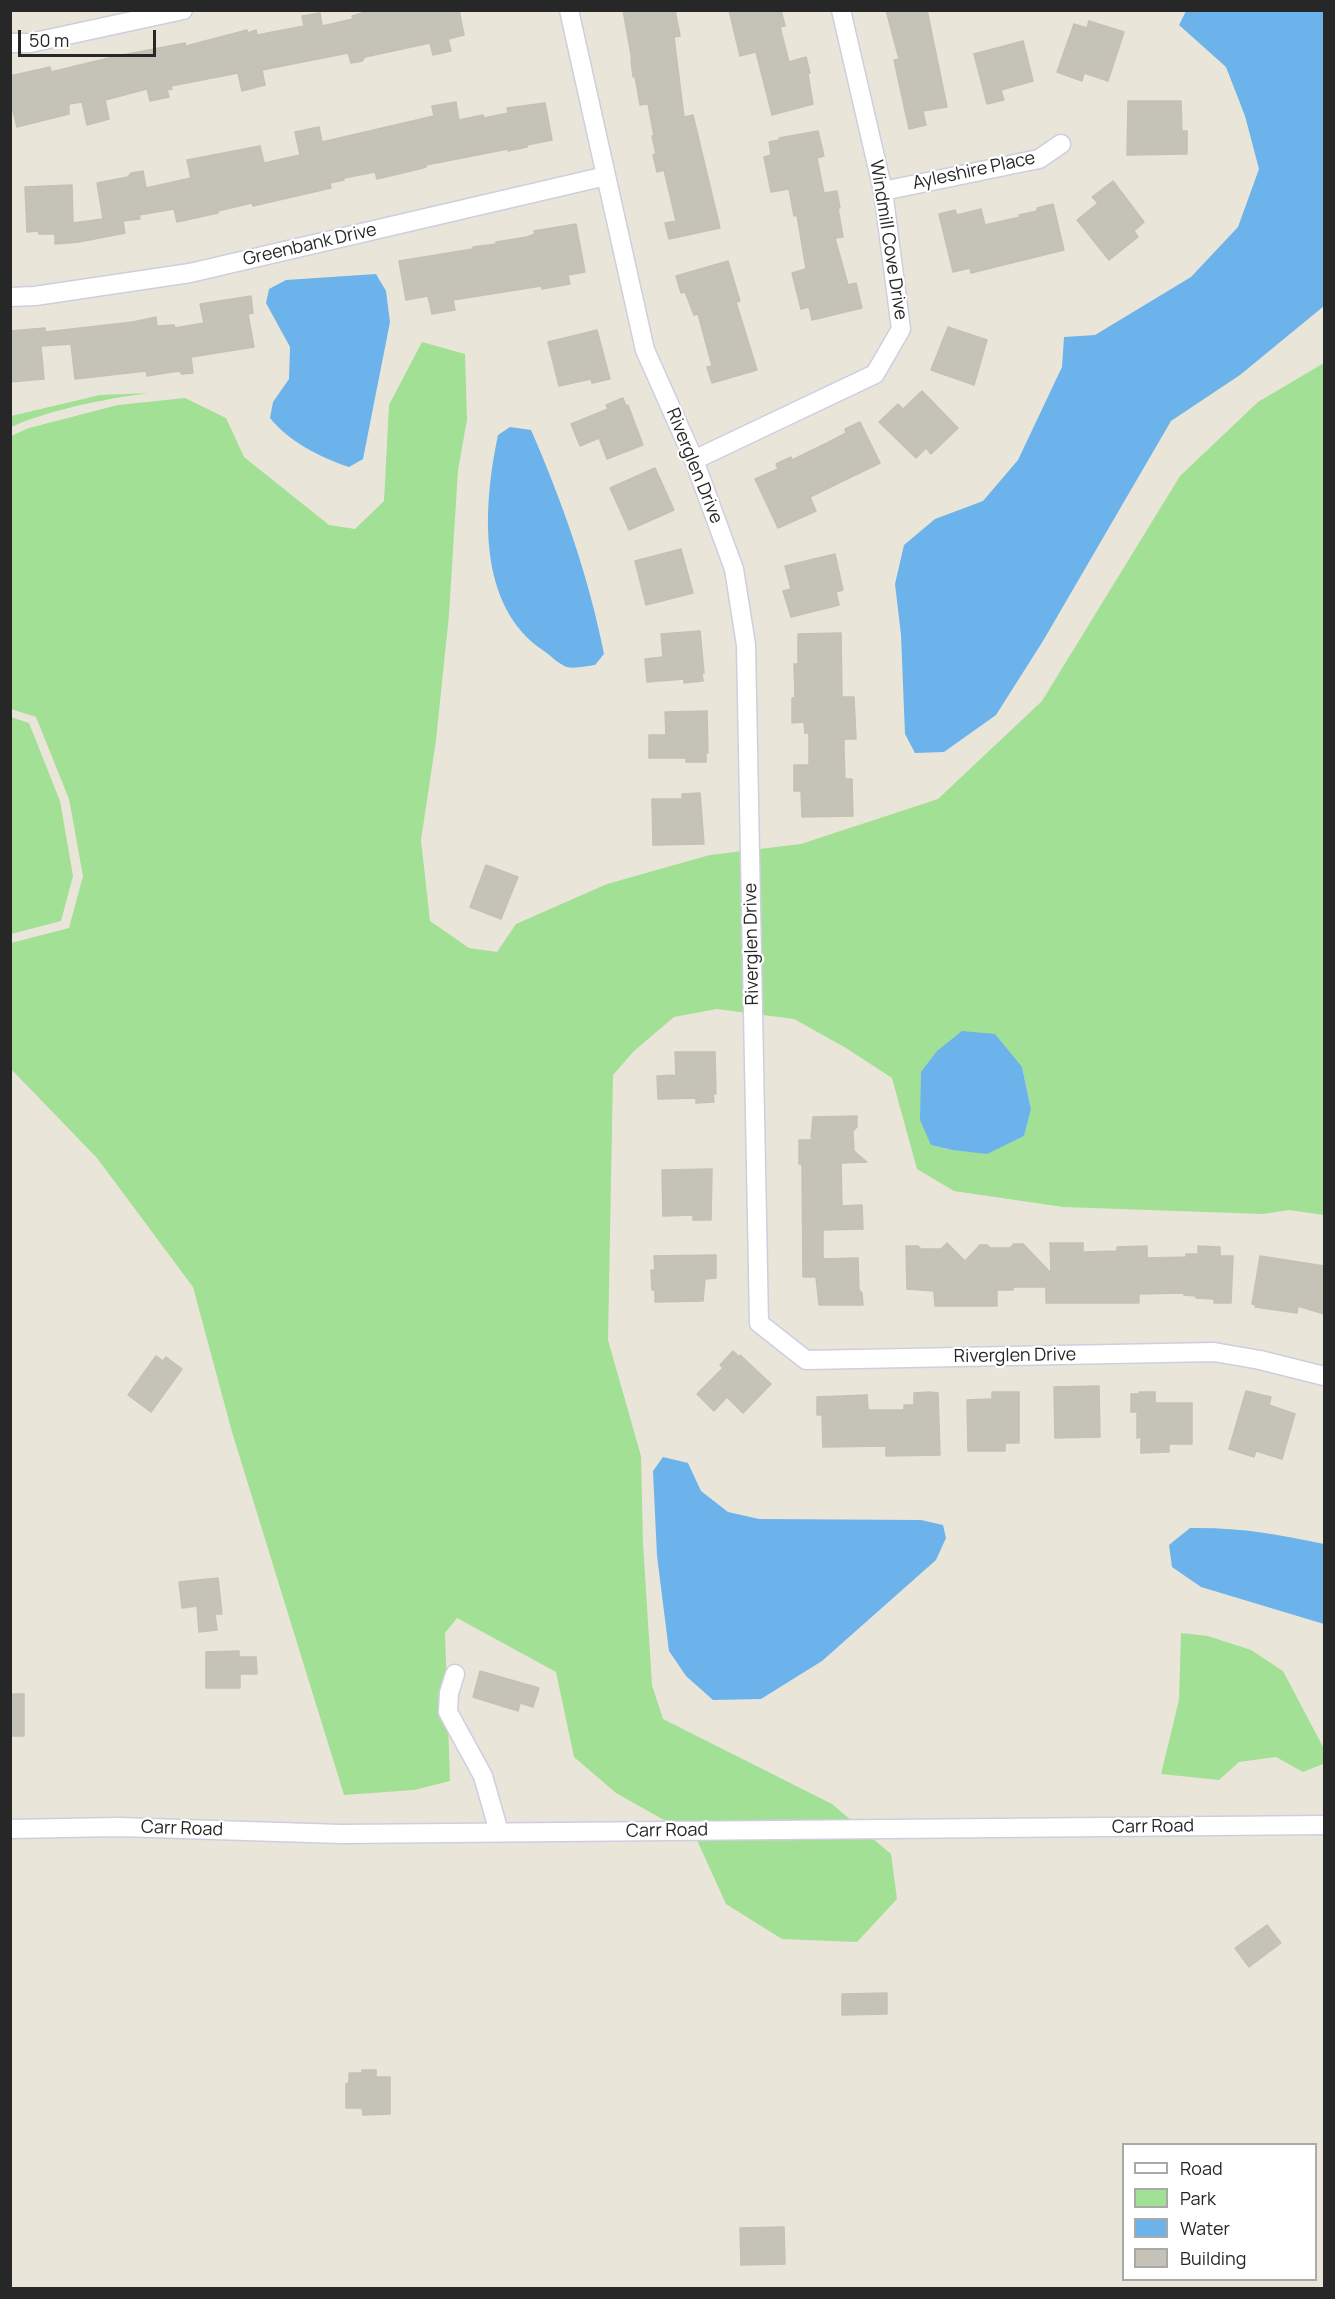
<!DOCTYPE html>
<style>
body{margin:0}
#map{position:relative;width:1335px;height:2299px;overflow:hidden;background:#eae5d9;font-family:Manrope,sans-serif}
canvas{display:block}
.frame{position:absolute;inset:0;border:12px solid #272727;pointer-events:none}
.legend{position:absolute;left:1122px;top:2143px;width:195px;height:138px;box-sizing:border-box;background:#fff;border:2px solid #a9a9a9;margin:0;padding:8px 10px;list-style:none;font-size:18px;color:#272727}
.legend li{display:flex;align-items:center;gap:12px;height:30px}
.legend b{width:30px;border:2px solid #a9a9a9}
.scale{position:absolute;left:18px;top:30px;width:138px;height:27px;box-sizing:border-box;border:3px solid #272727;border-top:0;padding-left:8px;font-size:18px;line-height:21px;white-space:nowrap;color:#272727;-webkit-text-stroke:4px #fff;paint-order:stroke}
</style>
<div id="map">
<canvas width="1335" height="2299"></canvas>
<div class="frame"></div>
<ul class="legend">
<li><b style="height:8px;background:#fff"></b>Road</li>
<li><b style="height:16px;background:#a2e095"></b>Park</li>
<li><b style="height:16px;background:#6cb3eb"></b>Water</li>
<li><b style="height:16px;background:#c5c2b8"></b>Building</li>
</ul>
<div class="scale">50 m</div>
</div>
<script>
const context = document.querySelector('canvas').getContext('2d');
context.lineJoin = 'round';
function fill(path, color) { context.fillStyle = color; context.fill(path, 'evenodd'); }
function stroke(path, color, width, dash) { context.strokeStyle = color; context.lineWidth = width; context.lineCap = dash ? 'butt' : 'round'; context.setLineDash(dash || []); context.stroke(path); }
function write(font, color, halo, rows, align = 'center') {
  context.font = font + ' Manrope,sans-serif'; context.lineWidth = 4.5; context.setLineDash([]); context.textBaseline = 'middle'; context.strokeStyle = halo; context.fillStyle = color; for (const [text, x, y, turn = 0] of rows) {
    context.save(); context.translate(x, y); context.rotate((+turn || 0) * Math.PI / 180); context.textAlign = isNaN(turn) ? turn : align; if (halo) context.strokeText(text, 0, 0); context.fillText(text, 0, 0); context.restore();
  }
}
fill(new Path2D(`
 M422,342L465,354L467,420L458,470L449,615L436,740L421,840L430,921L469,948L497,952L516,924L607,884L710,855L801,844L938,799L1042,701L1180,476L1258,402L1324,363V1215L1289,1210L1263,1214L1063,1207L954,1191L917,1169L892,1078L846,1048L794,1019L717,1009L674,1017L634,1051L613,1075L608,1340L641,1456L643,1544L652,1685L663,1719L832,1804L891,1854L897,1899L857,1942L782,1939L726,1904L696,1838L616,1793L574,1757L556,1672L457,1618L445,1633L450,1781L414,1790L344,1795L232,1432L193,1287L97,1158L11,1069V943L69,928L83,876L69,799L36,717L11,709V436L29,428L118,405L185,398L226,418L244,457L329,525L355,529L384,501L389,405ZM1022,1067L1031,1108L1024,1136L987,1153L952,1150L931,1145Z
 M149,393C104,399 52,409 11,427V416L100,395Z
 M11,717L29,723L60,801L73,876L61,921L11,934Z
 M1181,1633L1208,1636L1251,1650L1283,1671L1323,1747V1764L1303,1772L1276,1757L1239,1762L1219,1780L1161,1774L1179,1700Z`), '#a2e095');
fill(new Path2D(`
 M1186,11H1324V306L1240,375L1171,421L1043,641L996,715L944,752L915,753L905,734L901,635L895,584L904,545L935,519L983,501L1018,460L1062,367L1064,337L1095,335L1191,277L1238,227L1259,169L1245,116L1226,67L1179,25Z
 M376,274L386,291L390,322L363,459L349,467C321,458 288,441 270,418L273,402L289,379L290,347L266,303L269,289L286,280Z
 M510,427L531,430C562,501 589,577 604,654L595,665C587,666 574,669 567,667C560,665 551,656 544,651C476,606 483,506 498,435Z
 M962,1031L995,1034L1022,1067L1031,1109L1024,1136L987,1154L952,1150L931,1145L920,1120L921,1072L937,1051Z
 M663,1457L688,1463L701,1491L728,1512L759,1519L921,1520L943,1525L946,1538L936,1560L822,1661L761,1699L713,1700L686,1676L669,1651L657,1556L653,1471Z
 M1190,1528C1236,1527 1279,1534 1324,1544V1624L1201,1587L1172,1567L1169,1545Z`), '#6cb3eb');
const building = new Path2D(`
 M372,10H459L464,35L448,39L451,51L433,55L430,43L365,57L362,61L351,63L348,53L262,70L265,85L242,91L238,73L171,86L172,89L167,90L169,97L150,101L147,89L105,100L109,119L87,125L82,102L69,104V114L17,127L10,100V76L50,67L51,72L117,56L185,43L186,46L247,30L248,33L256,30L257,35L304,26L302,16L320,13L322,26L353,19L352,16Z
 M623,10H675L680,36L674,37L684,117L693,115L720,228L669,239L665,223L676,221L664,170L657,172L653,155L656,154L652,136H654L648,104L640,105L635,76L633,77L631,60H632Z
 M729,10H781L785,26L780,27L789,62L806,57L810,73L808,74L813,104L772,115L756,52L740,56Z
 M886,10H927L947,107L923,111L926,125L909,129L894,60L899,59Z
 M1089,21L1124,32L1108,81L1084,73L1082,81L1057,72L1074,24L1087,28Z
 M1023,41L1033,81L1001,90L1004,100L987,104L974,54Z
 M1128,101H1181L1182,131H1187V154L1127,155Z
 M456,102L459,120L483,115L484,118L508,113L507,108L545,103L552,140L527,145V147L508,151V149L426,165V167L419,169L377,179L375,172L344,178V180L330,183L331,188L253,206L252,203L218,211V213L177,222L174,209L139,215L140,219L123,221L125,233L79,242L55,244V234H39L38,231L27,232L25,187L72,185L73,223L103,219L97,183L128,177L131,173L143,171L146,188L191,178L187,160L260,146L264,163L300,155L295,132L319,127L322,142L434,116L432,106Z
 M818,131L824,156L817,158L824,193L837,191L840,208H838L843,237L835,238L848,285L856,283L862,308L812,320L809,307L801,309L792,273L806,269L797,215L794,216L789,189L771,192L764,157L771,155L769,142L779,140V138Z
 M1113,181L1144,222L1134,231L1138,237L1109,260L1077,220L1098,203L1092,197Z
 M1053,204L1064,250L971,273L970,268L953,272L939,214L955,210L957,215L981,209L985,225L1020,217L1019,215L1037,211V208Z
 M576,224L585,272L568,275L570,284L542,289L541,286L453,300L455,310L432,314L428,296L406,300L399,261L473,249V247L496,244V242L527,237L535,234L534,231Z
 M728,261L740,301L736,302L757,370L712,383L707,367L712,366L698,314L694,315L685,292L681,293L676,276Z
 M251,296L253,313L248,314L254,347L191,357L193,373L182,374L179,371L147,376L146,371L75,379L71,344L41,346L44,379L10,382V331L45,328V332L133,322L156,317L157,326L174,325L175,328L204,323L200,304Z
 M948,327L987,340L974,385L931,370Z
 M597,330L610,379L592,383L591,379L559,386L548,342Z
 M922,391L958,428L931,454L926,448L916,458L879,422L898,404L903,409Z
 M623,398L626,406L628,405L643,445L607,459L599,438L580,446L571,424L608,409L606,405Z
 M860,422L880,463L810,497L816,511L778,528L755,479L778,469L776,464L791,457L792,460L825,444L846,433L845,429Z
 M655,468L674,510L629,530L610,488Z
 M681,549L693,593L646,605L635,561Z
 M835,554L843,590L836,592L839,605L791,617L783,591L791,589L785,566Z
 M700,631L704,673H702L703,681L684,683V679L647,682L645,659L663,657L661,634Z
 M841,633L842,697H854L856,739H844V750L845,779H852L853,816L802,817L801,791H794V765H809V733H805L804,722L792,723V698H795L794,664H798V634Z
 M707,711L708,753H706V762H686V758H649V735H666L665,712Z
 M700,793L704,844L653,845L652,799H682V794Z
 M486,865L518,877L501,919L470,907Z
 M675,1052H715L716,1094H713L714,1102L696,1103V1098L658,1099L657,1076L676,1075Z
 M857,1116V1127L853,1131L854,1151L867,1162L841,1163L842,1206L862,1205L863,1229L823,1230V1259L858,1258L859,1290L862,1293L863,1305H819L816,1277H803L802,1164H799V1140H811L813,1117Z
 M712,1169L711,1220H693V1215L663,1216L662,1170Z
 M947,1243L965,1261L980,1245H987L990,1248H1010L1014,1244H1023L1051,1273L1050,1243H1083V1252L1117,1251V1247L1147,1246V1258L1186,1257V1254H1198V1246L1220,1247V1256H1233L1231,1303H1214V1299L1196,1298V1296L1184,1295V1293L1139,1294V1303H1046V1287H1013V1290H997V1306H935L934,1291L907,1289L906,1246H918L921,1249H941Z
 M716,1255V1278L705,1279L703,1301L655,1302V1290H652L651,1270H655L654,1256Z
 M1260,1256L1324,1266V1314L1298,1306L1297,1313L1255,1307L1256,1305L1252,1304Z
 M733,1351L739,1357L740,1355L771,1384L743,1413L727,1397L714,1411L697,1394L723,1368L720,1365Z
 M156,1356L163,1361L166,1357L182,1369L151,1412L128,1395Z
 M1099,1386L1100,1437L1055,1438L1054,1387Z
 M1246,1391L1271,1397L1269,1405L1295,1414L1282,1459L1256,1451L1254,1457L1229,1449Z
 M930,1392L938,1393L940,1455L886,1456V1446L823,1447L822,1415H817V1397L867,1395L868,1410H904V1405H914V1393Z
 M992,1392H1019V1443H1005V1451H968L967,1400L992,1399Z
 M1139,1392H1155V1403H1192V1444H1169V1452L1141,1453V1437L1137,1438V1412H1131V1394H1139Z
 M218,1578L222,1614H215L217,1630L199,1632L197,1606L182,1608L179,1582Z
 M239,1651V1657H256L257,1674H240V1688H206V1652Z
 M480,1671L539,1688L533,1707L520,1703L518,1711L473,1697Z
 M10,1694H24V1736H10Z
 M1267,1925L1281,1943L1249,1967L1235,1948Z
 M887,1993V2014L842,2015V1994Z
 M362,2070H376V2077H390V2114L363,2115L362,2108H346V2084L349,2083V2073H362Z
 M784,2227L785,2264L741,2265L740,2228Z`);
fill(building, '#c5c2b8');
stroke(building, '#c5c1b3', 1.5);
const minor = new Path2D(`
 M569,10L645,350L694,460L734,569L746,645L759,1323L806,1360L1214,1352L1260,1360L1324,1376
 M10,43H30L183,10
 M883,191L1039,159L1061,144
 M10,297L35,296L190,273L606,176
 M694,460L875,374L901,329L883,191L841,10
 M455,1674L449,1693L448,1712L483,1776L499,1832
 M10,1829L119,1827L342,1834L1324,1825`);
stroke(minor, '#cecee0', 21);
stroke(minor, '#fff', 18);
write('18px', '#272727', '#fff', [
 ["Ayleshire Place",974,171,-12],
 ["Windmill Cove Drive",888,240,81],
 ["Greenbank Drive",310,245,-13],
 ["Riverglen Drive",694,466,68],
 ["Riverglen Drive",752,944,-91],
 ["Riverglen Drive",1015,1356,-1],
 ["Carr Road",1153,1827,-1],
 ["Carr Road",182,1829,2],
 ["Carr Road",667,1831,-1]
]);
</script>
